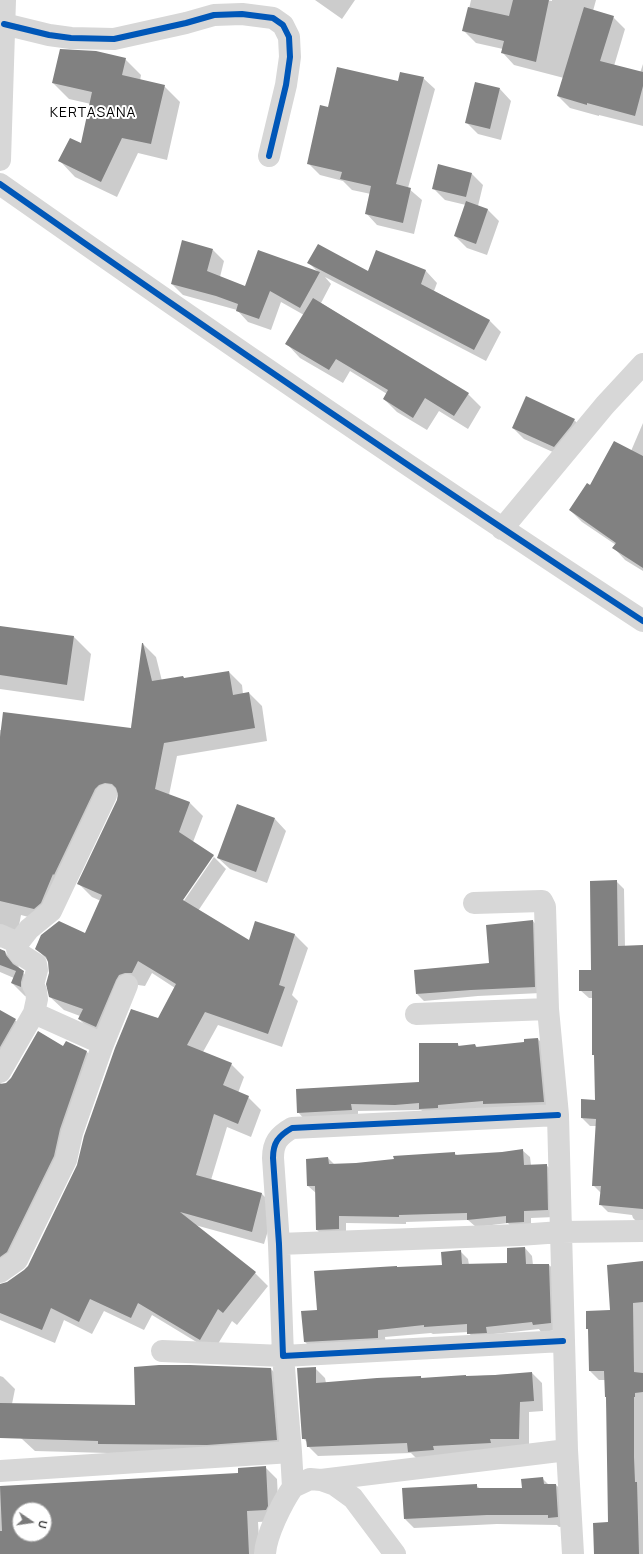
<!DOCTYPE html>
<style>
body{margin:0}
#map{position:relative;width:643px;height:1554px;overflow:hidden;background:#fff;font-family:Manrope,sans-serif}
canvas{display:block}
.north{position:absolute;left:12px;top:1502px;width:40px;height:40px;box-sizing:border-box;background:#fff;border:1px solid #adadad;border-radius:50%;rotate:103deg;font-size:11px;font-weight:700;line-height:16px;text-align:center;color:#333}
.north::after{content:'';display:block;margin:auto;width:14px;height:18px;background:#7a7a7a;clip-path:polygon(50% 0,100% 100%,50% 72%,0 100%)}
</style>
<div id="map">
<canvas width="643" height="1554"></canvas>
<div class="north">U</div>
</div>
<script>
const context = document.querySelector('canvas').getContext('2d');
context.lineJoin = 'round';
function fill(path, color) { context.fillStyle = color; context.fill(path, 'evenodd'); }
function stroke(path, color, width, dash) { context.strokeStyle = color; context.lineWidth = width; context.lineCap = dash ? 'butt' : 'round'; context.setLineDash(dash || []); context.stroke(path); }
function write(font, color, halo, rows, align = 'center') {
  context.font = font + ' Manrope,sans-serif'; context.lineWidth = 4; context.setLineDash([]); context.textBaseline = 'middle'; context.strokeStyle = halo; context.fillStyle = color; for (const [text, x, y, turn = 0] of rows) {
    context.save(); context.translate(x, y); context.rotate((+turn || 0) * Math.PI / 180); context.textAlign = isNaN(turn) ? turn : align; if (halo) context.strokeText(text, 0, 0); context.fillText(text, 0, 0); context.restore();
  }
}
fill(new Path2D(`
 M315,0H355L342,19Z
 M471,0H546L552,1V0H596L593,11L613,17L625,29L614,66L640,73L643,64V126L599,115V116L570,108L558,96L564,78L514,65L502,52L503,49L476,43L464,31Z
 M125,59L141,75L140,81L164,86L180,102L167,160L138,153L117,197L75,177L60,161L81,145L91,104L69,99L53,83Z
 M423,78L435,89L408,188L422,200L414,234L377,225L366,213L371,194L352,190L343,181L320,175L309,164L329,108L399,82Z
 M500,89L511,101L501,140L478,134L466,122Z
 M472,174L483,185L478,206L488,210L499,221L487,255L467,248L455,236L466,205L445,200L433,188Z
 M213,250L224,261L220,277L246,287L318,272L309,263L369,273L426,271L437,283L434,291L490,321L501,332L486,361L325,277L331,284L321,303L468,394L481,407L468,429L439,411L427,430L397,412L384,399L387,394L350,371L343,383L300,358L287,344L304,315L281,302L271,330L248,322L237,310L183,295L172,284Z
 M574,420L586,431L566,458L524,439L513,428Z
 M643,423V571L625,560L614,548L616,545L582,522L570,510L590,486L631,451Z
 M0,627L74,637L91,654L84,701L0,689Z
 M143,644L156,657L162,681L183,677L185,679L229,672L242,685L243,694L249,693L262,706L267,741L177,756L169,795L190,803L203,816L193,842L213,856L226,869L198,911L250,942L256,922L295,935L308,948L292,995L298,1001L282,1047L218,1025L203,1052L231,1064L244,1077L238,1093L248,1097L261,1110L251,1137L227,1127L211,1180L262,1194L275,1207L264,1244L195,1225L255,1273L268,1286L237,1325L232,1321L213,1352L152,1315L144,1330L104,1311L92,1334L64,1320L55,1343L0,1320V1286L33,1293L29,1266L175,988L152,973L145,986L138,985L132,988L109,1040L92,1032L79,1019L80,1016L64,1010L50,997L49,962L36,948L85,934L101,901L92,897L79,884L118,800L119,795L112,797L47,922L21,915L17,936L1,944L0,949L5,952L18,965L20,970L36,985L34,999L25,996L12,983L14,978L0,972V730L131,729ZM211,857H214L181,905L180,904Z
 M275,819L286,831L267,883L230,869L218,858Z
 M616,881L624,889L625,947L643,946V1226H641L633,1218L632,1215L608,1212L600,1204L601,1193L593,1185L597,1126H590L582,1118L596,1101L595,1057L593,1054V998H589L580,990L592,971Z
 M533,921L539,928L541,993L478,996L424,1001L417,994L490,964Z
 M0,1011L15,1020L29,1033L2,1080L1,1085L6,1084L63,1047L66,1042L87,1052L100,1065L0,1276Z
 M538,1039L545,1046L551,1109L428,1116L421,1110L358,1111V1117L305,1120L298,1112L420,1083L458,1044L460,1047L475,1045L478,1048L525,1043Z
 M522,1150L530,1157L531,1165H546L554,1172L555,1217L531,1218V1229L514,1230L508,1223L476,1227L468,1220L406,1222V1224L346,1223V1236L324,1237L317,1230L316,1193L308,1186L328,1158L334,1164H356L454,1153L457,1155L502,1153Z
 M525,1248L532,1256L533,1265H549L557,1272L558,1330L541,1332L539,1329L494,1334L476,1341L468,1332L433,1334L431,1333L385,1337L386,1346L313,1350L305,1342L318,1310L398,1268L443,1266L460,1251L468,1259L469,1265L508,1264Z
 M643,1264V1554H595L609,1523L608,1425L605,1380H599L590,1371L589,1330L587,1328L611,1311Z
 M315,1368L325,1378L326,1383L421,1377L422,1379L532,1373L542,1383L543,1411L529,1412V1449L419,1461L411,1453L318,1456L308,1446L307,1442L303,1438Z
 M271,1369L284,1382L289,1452L108,1453L35,1451L22,1439L0,1426V1376L3,1377L15,1389L12,1404L136,1406Z
 M265,1467L277,1479L279,1518L278,1521L258,1522L260,1554H0V1487L239,1474ZM20,1510H44V1534H20Z
 M542,1478L549,1485H556L566,1494L567,1526L559,1527L557,1525L497,1524L414,1528L405,1519L476,1485L480,1489H523Z`), '#0003');
fill(new Path2D(`
 M513,0H549L536,62L501,53L504,41L462,31L468,7L509,16Z
 M584,7L614,16L600,61L643,72V86L635,116L587,103V105L557,96Z
 M60,49L96,51L126,58L122,75L165,85L151,144L122,138L101,182L58,161L70,138L81,143L92,92L52,83Z
 M337,67L398,81L400,72L424,77L396,184L411,188L403,223L365,214L371,186L340,179L342,172L307,164L320,105L328,107Z
 M475,82L500,88L490,129L465,123Z
 M438,164L472,173L466,197L432,189Z
 M466,201L488,209L476,244L454,236Z
 M182,240L213,249L207,271L245,286L258,250L320,272L300,308L270,291L259,319L236,311L238,304L216,296L171,284Z
 M318,244L368,271L376,250L426,270L421,284L490,320L474,350L307,263Z
 M313,298L469,393L454,416L425,398L413,418L383,399L388,390L336,359L329,370L285,344Z
 M526,396L575,419L571,426L554,447L512,428Z
 M614,441L643,456V568L612,548L616,543L569,510L587,483L590,485Z
 M0,626L74,636L67,685L0,675Z
 M142,643H143L152,681L183,676L184,678L229,671L233,695L249,692L255,728L164,743L155,789L190,802L179,832L214,855L183,900L249,940L255,921L295,934L279,985L285,987L268,1034L205,1012L187,1045L232,1063L223,1085L249,1096L238,1124L214,1114L196,1175L262,1193L252,1232L180,1212L256,1272L223,1313L218,1309L200,1340L138,1303L131,1318L90,1299L79,1322L51,1308L42,1330L0,1313V1284L7,1282L24,1270L28,1266L77,1165L84,1136L115,1048L131,1009L158,1018L176,984L138,961L132,973H125L119,975L116,980L96,1027L78,1019L83,1009L49,997L46,984L49,973L48,962L46,957L35,949L41,935L59,921L85,933L102,895L77,884L117,800L118,794L116,788L112,784L105,783L99,785L95,789L54,875L53,874L41,903L34,909L0,901V737L3,712L131,728Z
 M237,804L275,818L256,872L217,858Z
 M617,880L618,946L643,945V1209L599,1205L601,1186H592L596,1119L581,1118V1099L595,1100L594,1055H592V991H579V970H591L590,881Z
 M533,920L535,987L471,990L416,994L414,970L489,963L486,925Z
 M0,949L5,951L6,955L13,964L24,971L21,982V987L11,983L16,971L0,965Z
 M0,1010L16,1019L0,1047Z
 M38,1031L63,1046L66,1041L87,1051L60,1129L54,1156L7,1252L0,1257V1084L6,1083L11,1078Z
 M538,1038L544,1102L483,1104V1101L438,1105V1108L419,1109V1103L395,1105L351,1104L352,1110L297,1113L296,1089L419,1082V1043H458V1046L475,1044L476,1047L524,1042V1039Z
 M523,1149L524,1165L547,1164L548,1210L524,1211V1222L506,1223V1216L467,1220V1213L399,1215V1217L339,1216V1229L316,1230L315,1186H307L306,1159L328,1157L329,1164L356,1163L394,1159L393,1156L455,1152V1155L502,1152Z
 M525,1247L526,1264H549L551,1323L533,1325L532,1322L486,1327L487,1333L467,1334V1324L424,1327V1325L378,1330V1338L304,1342L301,1311L317,1310L314,1271L397,1266V1267L442,1265L441,1252L461,1250L462,1264L507,1263V1248Z
 M643,1261V1302L633,1303L634,1372L643,1373V1392L635,1393V1397H634V1457L635,1482H637L639,1554H594L593,1523L608,1522L606,1397H605L604,1371H589L588,1329H586V1311L610,1310L607,1265Z
 M159,1365H190L271,1368L277,1440L207,1445L98,1444V1441L0,1438V1403L135,1405L134,1367Z
 M316,1367V1383L377,1378L421,1376V1378L466,1375V1376L495,1375L532,1372L534,1401L520,1402L519,1439H490L491,1443L433,1446L434,1450L408,1452L407,1443L307,1447L306,1439H302L297,1368Z
 M266,1466L268,1506L266,1510L247,1511L249,1554H0V1531H2L0,1486L238,1473V1468ZM20,1510H44V1534H20Z
 M543,1477L544,1484H556L558,1517L548,1518V1515H487L404,1519L402,1488L477,1484V1488H522L521,1479Z`), '#818181');
stroke(new Path2D(`
 M4,24L49,35L71,38L114,39L186,23L214,15L242,14L273,18L283,25L289,37L290,57L286,85L269,156
 M0,160L5,0
 M0,184C212,333 426,479 643,621
 M502,529L605,405L643,364
 M474,903L542,901L545,907L548,1009L558,1115L561,1232L643,1231
 M0,935L18,943
 M34,1013L103,1044
 M416,1014L548,1009
 M0,1072L34,1013L37,999L36,991L33,985L37,970L36,964L20,954L17,949L18,943L29,929L51,911L106,795
 M558,1115L292,1128C278,1136 273,1143 273,1158L279,1244L283,1356L563,1341
 M279,1244L519,1235L561,1232L567,1450L573,1554
 M0,1272L17,1260L66,1160L72,1133L103,1044L127,985
 M162,1351L283,1356L291,1452L293,1487L310,1479L321,1480L567,1450
 M0,1471L291,1452
 M321,1480L335,1485L353,1498L395,1554
 M265,1554C266,1535 282,1503 293,1487`), '#d7d7d7', 22);
stroke(new Path2D(`
 M4,24L49,35L71,38L114,39L186,23L214,15L242,14L273,18L283,25L289,37L290,57L286,85L269,156
 M0,184C212,333 426,479 643,621
 M558,1115L292,1128C278,1136 273,1143 273,1158L279,1244L283,1356L563,1341`), '#0057b8', 6);
context.letterSpacing = '1px';
write('14px', '#000', '#fff', [
 ["KERTASANA",93,113]
]);
context.letterSpacing = '0px';
</script>
